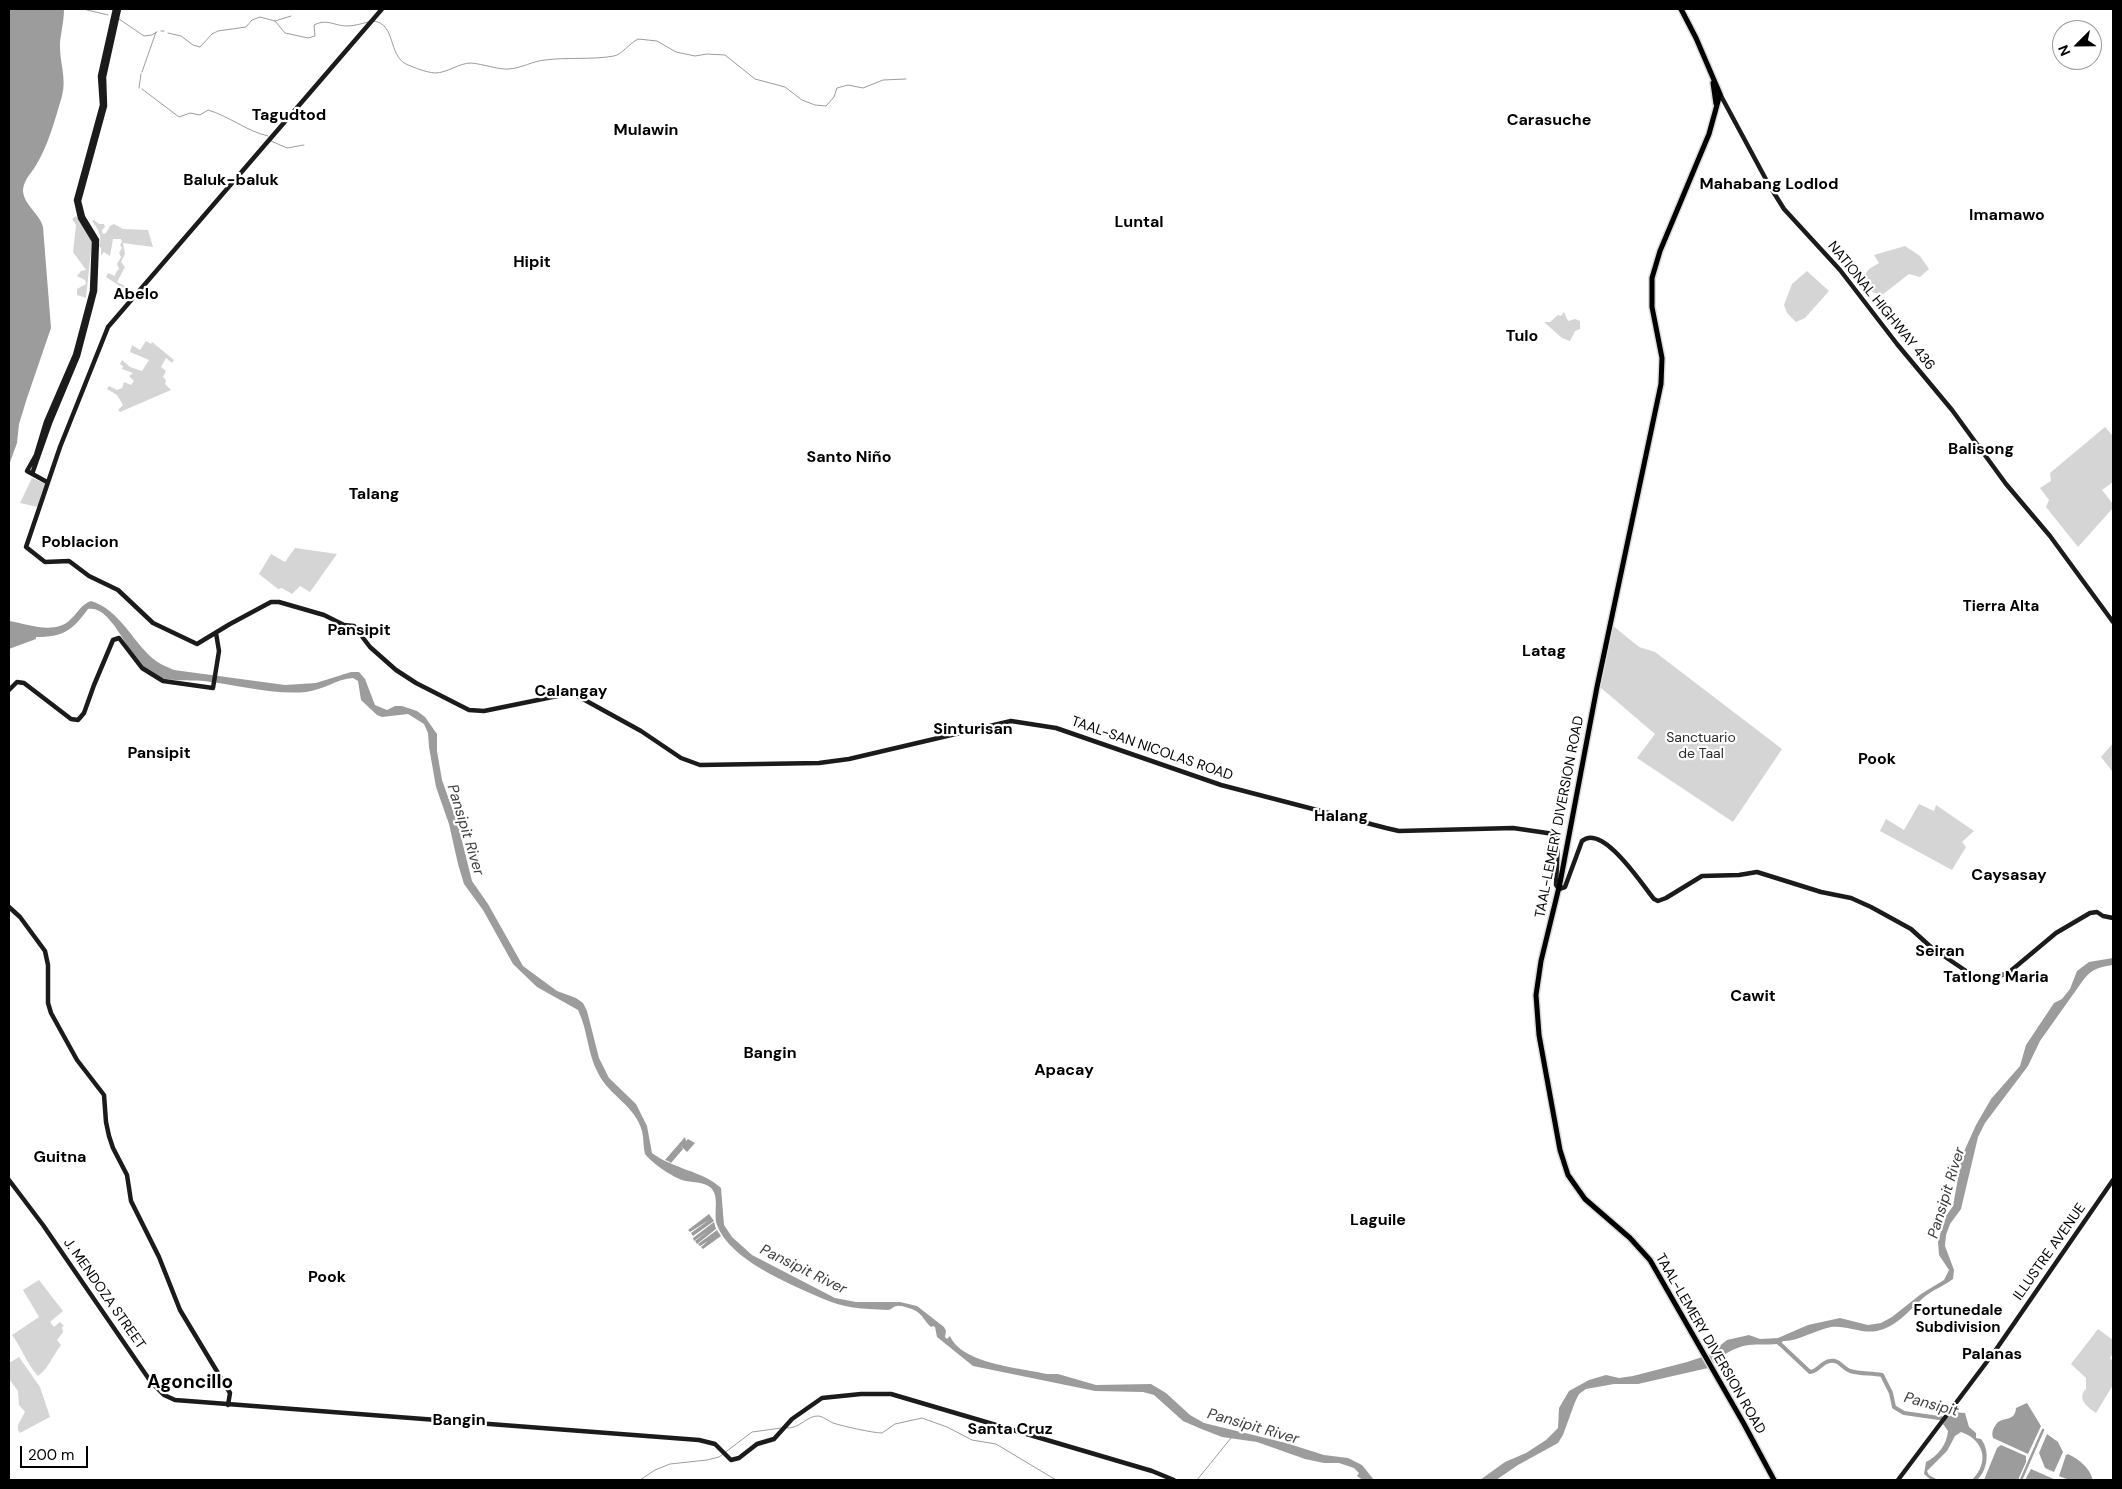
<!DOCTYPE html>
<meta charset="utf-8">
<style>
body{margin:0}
#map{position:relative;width:2122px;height:1489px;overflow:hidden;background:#fff;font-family:"DM Sans",sans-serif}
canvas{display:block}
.frame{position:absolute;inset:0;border:10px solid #000;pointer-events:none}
.north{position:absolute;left:2052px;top:20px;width:50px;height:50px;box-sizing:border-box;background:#fff;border:1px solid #999;border-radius:50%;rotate:247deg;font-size:14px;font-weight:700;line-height:20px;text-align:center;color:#000}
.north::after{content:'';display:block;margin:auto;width:18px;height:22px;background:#000;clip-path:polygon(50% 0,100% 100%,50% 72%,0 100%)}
.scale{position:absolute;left:20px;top:1446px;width:68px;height:22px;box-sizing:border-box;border:2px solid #000;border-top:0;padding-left:6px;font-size:15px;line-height:18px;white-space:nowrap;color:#000;-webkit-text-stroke:4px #fff;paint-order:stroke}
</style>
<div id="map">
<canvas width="2122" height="1489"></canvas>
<div class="frame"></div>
<div class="north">N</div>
<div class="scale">200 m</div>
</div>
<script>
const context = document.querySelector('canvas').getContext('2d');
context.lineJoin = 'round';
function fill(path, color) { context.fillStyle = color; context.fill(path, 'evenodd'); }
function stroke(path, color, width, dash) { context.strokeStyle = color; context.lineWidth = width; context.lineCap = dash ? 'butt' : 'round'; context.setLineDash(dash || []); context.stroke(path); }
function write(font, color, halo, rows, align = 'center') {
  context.font = font + ' "DM Sans",sans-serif'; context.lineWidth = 4.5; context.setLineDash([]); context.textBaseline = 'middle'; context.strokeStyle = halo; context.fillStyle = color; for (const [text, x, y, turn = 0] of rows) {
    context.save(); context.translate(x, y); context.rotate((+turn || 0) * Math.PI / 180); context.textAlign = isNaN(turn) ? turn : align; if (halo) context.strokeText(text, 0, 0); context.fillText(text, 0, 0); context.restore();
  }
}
fill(new Path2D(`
 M76,216L92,241L86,298L77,295V289L86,284L85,280L77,276L81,271L86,270L73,252L76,225L72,219Z
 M94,220L99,224H104L105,227L102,230L103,234L106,233L110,226L114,224L123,229L148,230L153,247L123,243L125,254L121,262L125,267L117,282L131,289L129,292L106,277L108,273L115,276L116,272L119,269L117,264L121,257L119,253L122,248L120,245L122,242L121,239H113L110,256L104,252L101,255V248L99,246C103,237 98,229 92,221Z
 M1905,246L1920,256L1929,269L1920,277L1909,274L1882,295L1870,291L1869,280L1864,276L1869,269L1879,263L1874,255Z
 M1807,271L1829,291L1805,318L1796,322L1787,313L1784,305L1792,284Z
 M1564,312L1568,321L1575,319L1580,321V329L1575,331L1570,341L1562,338L1544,322H1550L1558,315L1561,316Z
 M146,341L151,344L152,342L174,360L172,363L166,358L161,367L166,371L163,377L166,380L165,384L171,390L120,412L118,410L123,405L117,395L107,389L109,386L117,390L122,388L124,382L131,385L134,381L129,376L133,373L122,369L123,366L120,364L122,360L130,367L142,371L149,360L130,352L132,345L140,350Z
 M2105,427L2113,436V482L2102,490L2113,504V508L2078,547L2046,507L2049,500L2040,488L2051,481L2050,473Z
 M32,478L46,484L38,507L20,503Z
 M295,548L337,554L310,592L300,586L292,594L282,588L278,589L259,574L271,554L285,562Z
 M1612,625L1639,647L1655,652L1782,749L1733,822L1637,758L1655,734L1600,687Z
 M2113,743V768L2112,771L2101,757Z
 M1919,804L1934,811L1936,805L1974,831L1962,842L1966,847L1952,870L1880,831L1886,819L1904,830Z
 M39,1280L63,1311L50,1322L54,1327L60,1322L64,1326L62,1327L63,1332L57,1340L61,1345C53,1355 49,1368 38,1376C26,1363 22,1348 12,1335L39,1317L23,1290Z
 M2098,1329L2113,1340V1353L2110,1358L2113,1361V1385L2096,1413C2088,1407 2076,1399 2086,1389V1378L2071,1364Z
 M19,1357L40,1387L50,1417L20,1433L18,1430V1425L25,1412L19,1405L18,1391L9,1379V1363Z`), '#d5d5d5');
fill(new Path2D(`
 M9,9H64C64,21 61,32 60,43C59,61 67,78 62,96C55,120 48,146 35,167C30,174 23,182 23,191C24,205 40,214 43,227L51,328L27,398L19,424L17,443L9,465Z
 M91,601C118,609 131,638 150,656C157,663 165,666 174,670L285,685L316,683L351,672H359L365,679L375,705L387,710L395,706H402L417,711L425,717L437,734V751L442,780L458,825L472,881L488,904L523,966L557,991L576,998L583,1003L587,1011L599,1058L609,1078L636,1104L647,1126L652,1153C673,1169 703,1171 721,1188L724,1225L732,1237L752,1255L835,1298L856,1302H900L917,1306L944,1327L946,1331L945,1337L947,1339L950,1336C962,1364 1021,1368 1047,1374H1058L1096,1385L1151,1384L1166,1393L1190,1415L1204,1423L1286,1443L1324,1455L1348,1458L1362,1465L1374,1480H1363L1357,1476L1359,1473L1354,1468L1339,1463H1324L1305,1459L1257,1442L1222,1437L1199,1428L1183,1421L1154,1395L1143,1392L1095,1391L973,1366L942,1341L937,1337L935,1327L933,1326L931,1327C925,1322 923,1315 916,1311C912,1309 901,1305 897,1306C893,1306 892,1310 887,1310C863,1309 843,1308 821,1298C788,1283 730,1260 717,1225C713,1213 720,1197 711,1188C704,1181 691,1183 682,1180C671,1176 652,1163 645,1154C643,1147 644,1139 642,1131C635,1105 609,1096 598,1073C587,1053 588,1030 578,1010L537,987L513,964L483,910L464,884L458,864L449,824L436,787L429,747L428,733L424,724L408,714L382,717L377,715L361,700L358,681L353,678C337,679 323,690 306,692C272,695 238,685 204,681C189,680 162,682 148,673C130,660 112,604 88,609C72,631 63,637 36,637V639L9,649V621C28,624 54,635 70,620C77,614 81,604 91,601Z
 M2113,958V965C2100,967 2093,968 2084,979L2040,1041L2028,1066L1985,1123L1978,1137L1961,1209L1950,1224L1946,1235L1945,1246L1954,1270L1953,1279C1944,1286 1932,1290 1923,1298C1909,1311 1896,1327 1877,1331C1862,1334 1846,1325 1831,1327C1815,1330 1797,1342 1783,1341L1779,1346L1777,1344C1768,1345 1758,1344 1749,1345C1733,1347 1719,1357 1708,1368L1638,1384H1614L1586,1389L1579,1394L1575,1402L1563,1435L1558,1443L1518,1465L1496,1480H1480L1505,1462L1526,1453L1546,1440L1558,1428L1559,1408L1569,1391L1589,1380L1606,1375L1619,1378L1633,1376L1687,1362L1708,1355L1727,1340L1749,1335L1760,1339L1778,1338L1808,1325L1840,1318L1868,1325L1881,1323L1892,1317L1921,1294L1944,1280L1949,1270L1939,1255L1938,1241L1946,1216L1953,1206L1962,1156L1976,1125L1991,1099L2020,1066L2026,1045L2054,1003L2062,999L2070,989L2077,971L2089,962Z
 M685,1137L686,1141L688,1139L695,1143L687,1152L681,1146L683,1149L671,1163L668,1161L678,1150L668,1161L665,1160Z
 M709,1214L714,1221L693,1236L691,1233L709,1220L690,1232L688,1230Z
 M714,1222L716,1229L697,1244L695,1241L708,1231L694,1241L693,1238Z
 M717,1230L721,1236L703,1249L701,1247L708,1241L700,1246L698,1244Z
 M2027,1403L2041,1426L2028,1454L1993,1438C1991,1431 1994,1427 1998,1422C2006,1417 2015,1421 2016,1408Z
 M1952,1412L1965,1413L1969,1427L1976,1433V1438L1981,1439C1990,1450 1988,1470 1977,1480H1972C1990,1462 1984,1440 1961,1432L1955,1436L1947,1451L1927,1471L1929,1475L1938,1480H1931L1924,1474L1926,1462C1938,1456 1947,1444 1948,1431L1943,1424Z
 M2047,1434L2058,1442L2063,1452L2054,1472L2045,1468L2039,1453Z
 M2001,1445L2026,1456V1462L2018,1480H1984L1997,1448Z
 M2068,1454C2080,1460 2089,1467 2093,1480H2069L2059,1476L2066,1455Z
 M2031,1469L2056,1480H2025Z`), '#9c9c9c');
stroke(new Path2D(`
 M83,9L108,15
 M119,19L144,36L152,35L157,32
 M275,21L291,16
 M374,21C396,24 388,55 406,64C415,68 425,72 435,73C447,73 459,63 471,63C483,64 500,70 509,69C522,68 533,61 545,60C568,57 591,60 614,56C621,55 630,43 638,39L657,41L676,52L695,56L707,54L725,55L755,79L785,87L802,100L815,105L826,106L834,97L837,88L848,85L863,88L883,80L906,79
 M161,31H164
 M168,33L181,36L193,45L200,47L212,34L218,31L246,27L252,20L260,17L275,21L285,33L308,38L315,36L314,25C327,18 334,26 347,26C353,26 361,24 368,22
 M142,72L156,32
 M139,88L141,74
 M142,89L179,117L190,113L200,115L208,110C229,116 246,131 268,136
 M271,141L287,148L304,145
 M787,1428C800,1429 807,1415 819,1416C824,1417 828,1421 833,1423C842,1426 873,1433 882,1433L895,1424L922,1418L947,1427L972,1440L996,1444L1056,1480
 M640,1480L655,1470L670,1464L707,1460L719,1457L752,1432L781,1428
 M1197,1480L1231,1438`), '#9c9c9c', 1);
stroke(new Path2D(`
 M2021,1480L2043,1430`), '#9c9c9c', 2.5);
stroke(new Path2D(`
 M1778,1342L1810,1372C1818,1372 1821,1362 1830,1361C1839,1359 1842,1368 1850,1371C1860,1374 1871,1373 1882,1375L1891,1393L1894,1407L1904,1413L1946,1419`), '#9c9c9c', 4);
const primary = new Path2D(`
 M1681,9L1696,38L1720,94L1709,134L1660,251L1652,278V307L1662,358L1661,384L1597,687L1560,883L1541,961L1536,995L1539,1035L1560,1150L1568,1175L1585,1199L1630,1238L1650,1260L1744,1424L1774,1480
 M1713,83L1716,104`);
stroke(primary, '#dbdbdb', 8);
stroke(new Path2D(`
 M382,9L108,327L60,447L26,547L45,562L69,561L89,576L118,590L153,623L197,644L230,624L271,602H279L324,615L344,625L354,626L370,647L396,670L416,683L469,710L484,711L572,693L641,731L681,758L700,765L819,763L849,759L1011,721L1056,728L1221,785L1386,828L1399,831L1513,828L1554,834L1558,841L1556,885L1559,889L1565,887L1582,841C1603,823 1643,886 1654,899L1658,901L1666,898L1702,876L1739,875L1757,872L1821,892L1851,898L1871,907L1911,929L1932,948L1972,975L1980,977H1991L2007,974L2056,933L2090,913L2097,912L2103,916L2113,918
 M1720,94L1769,185L1784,209L1840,270L1897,344L1952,410L2006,484L2050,536L2113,622
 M32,474L50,423L78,356L95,291L97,240L83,217L79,201L105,106L104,77L119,9
 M47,482L27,471L36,455L46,422L75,355L92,291L94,241L80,218L76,200L102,105L100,76L115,9
 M9,690L17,682L24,683L71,719L78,720L84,713L94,685L113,640L119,638L142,668L163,681L213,688L219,651L216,633
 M9,907L20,917L45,951L48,965V1003L51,1013L77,1060L104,1095L106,1122L109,1136L113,1148L127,1175L131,1201L159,1257L180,1310L230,1393L228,1405
 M9,1180L43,1225L151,1382L164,1395L175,1400L699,1440L715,1444L731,1460L739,1458L757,1444L774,1439L792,1419L822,1398L861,1394H891L1152,1471L1174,1480
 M1898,1480L1995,1351L2113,1180`), '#1b1b1b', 4.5);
stroke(primary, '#000', 5);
write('14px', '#000', '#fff', [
 ["NATIONAL HIGHWAY 436",1881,306,51],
 ["TAAL-SAN NICOLAS ROAD",1152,749,19],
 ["TAAL-LEMERY DIVERSION ROAD",1560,817,-79],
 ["ILLUSTRE AVENUE",2050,1252,-55],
 ["J. MENDOZA STREET",104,1294,55],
 ["TAAL-LEMERY DIVERSION ROAD",1710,1344,60]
]);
write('14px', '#2c2c2c', '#fff', [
 ["Sanctuario",1701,738],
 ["de Taal",1701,754]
]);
write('bold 15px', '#000', '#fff', [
 ["Tierra Alta",2001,607],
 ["Fortunedale",1958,1311],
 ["Subdivision",1958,1328]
]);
write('italic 15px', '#3d3d3d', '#fff', [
 ["Pansipit River",465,830,73],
 ["Pansipit River",1947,1193,-73],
 ["Pansipit River",803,1270,26],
 ["Pansipit",1931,1405,15],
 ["Pansipit River",1253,1427,16]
]);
write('bold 16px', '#000', '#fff', [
 ["Tagudtod",289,116],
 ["Carasuche",1549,121],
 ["Mulawin",646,131],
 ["Baluk-baluk",231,181],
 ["Mahabang Lodlod",1769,185],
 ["Imamawo",2007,216],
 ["Luntal",1139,223],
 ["Hipit",532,263],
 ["Abelo",136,295],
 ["Tulo",1522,337],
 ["Balisong",1981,450],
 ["Santo Niño",849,458],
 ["Talang",374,495],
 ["Poblacion",80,543],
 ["Pansipit",359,631],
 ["Latag",1544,652],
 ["Calangay",571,692],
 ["Sinturisan",973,730],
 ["Pansipit",159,754],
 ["Pook",1877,760],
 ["Halang",1341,817],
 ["Caysasay",2009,876],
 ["Seiran",1940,952],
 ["Tatlong Maria",1996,978],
 ["Cawit",1753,997],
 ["Bangin",770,1054],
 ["Apacay",1064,1071],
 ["Guitna",60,1158],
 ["Laguile",1378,1221],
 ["Pook",327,1278],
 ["Palanas",1992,1355],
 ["Bangin",459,1421],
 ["Santa Cruz",1010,1430]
]);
write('bold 19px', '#000', '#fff', [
 ["Agoncillo",190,1383]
]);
</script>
